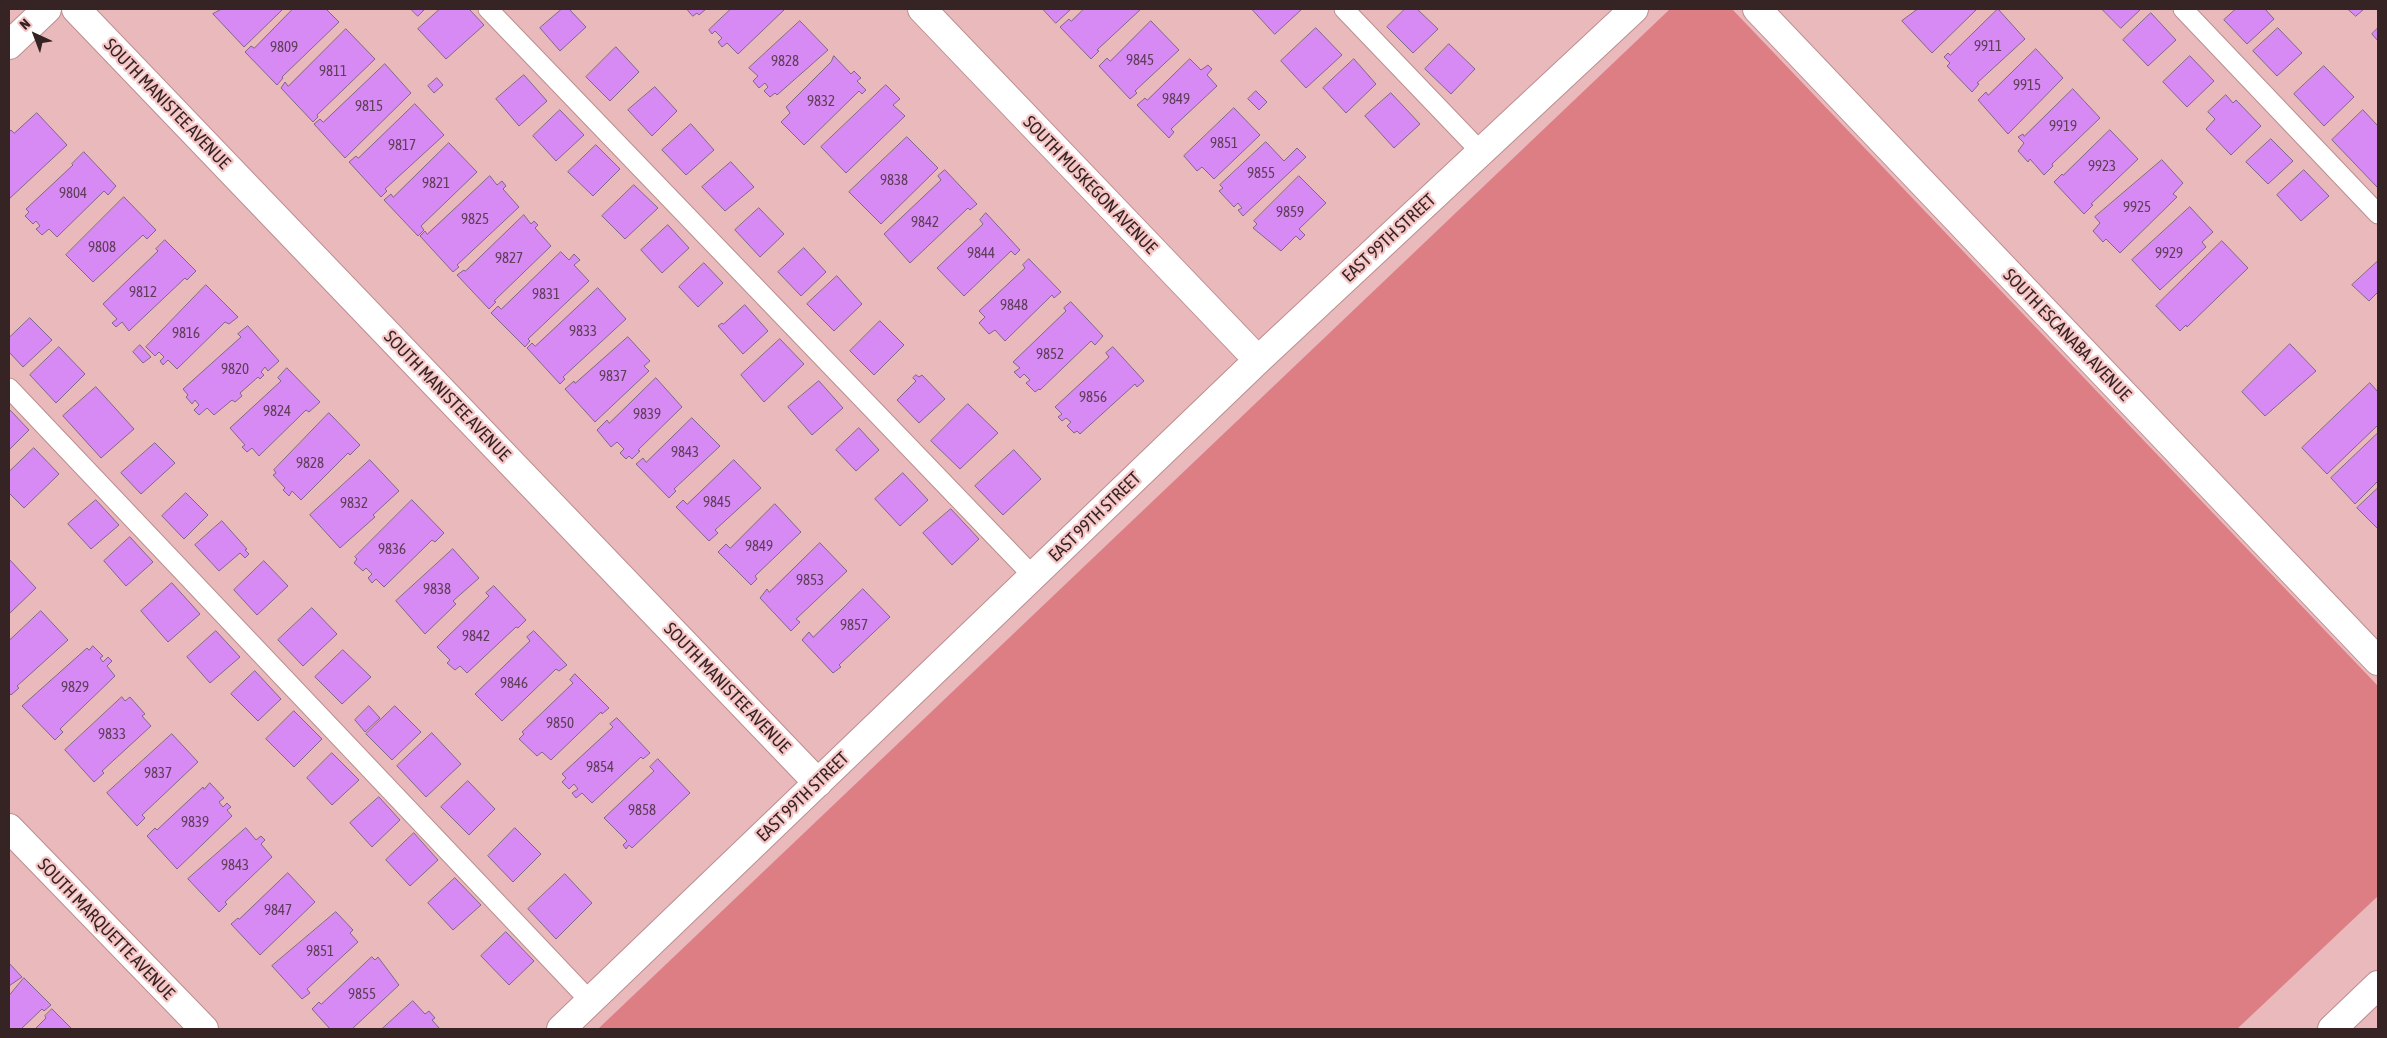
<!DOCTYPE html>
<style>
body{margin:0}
#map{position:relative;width:2387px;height:1038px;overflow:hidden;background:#eab9bb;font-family:"Asap Condensed",sans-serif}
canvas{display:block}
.frame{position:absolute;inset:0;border:10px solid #362424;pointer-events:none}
.north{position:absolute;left:10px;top:10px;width:50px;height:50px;-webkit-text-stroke:4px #f7c6c7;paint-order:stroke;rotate:317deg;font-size:14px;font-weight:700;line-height:20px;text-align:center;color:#362424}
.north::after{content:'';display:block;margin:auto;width:18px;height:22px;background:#362424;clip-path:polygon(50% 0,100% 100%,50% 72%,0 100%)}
</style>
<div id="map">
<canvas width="2387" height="1038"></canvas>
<div class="frame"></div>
<div class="north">N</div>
</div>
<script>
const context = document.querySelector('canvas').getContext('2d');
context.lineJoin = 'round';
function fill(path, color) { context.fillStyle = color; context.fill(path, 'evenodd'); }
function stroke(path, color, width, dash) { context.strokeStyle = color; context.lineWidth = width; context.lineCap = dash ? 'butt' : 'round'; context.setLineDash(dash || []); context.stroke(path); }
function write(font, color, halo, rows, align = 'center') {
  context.font = font + ' "Asap Condensed",sans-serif'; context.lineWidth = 4.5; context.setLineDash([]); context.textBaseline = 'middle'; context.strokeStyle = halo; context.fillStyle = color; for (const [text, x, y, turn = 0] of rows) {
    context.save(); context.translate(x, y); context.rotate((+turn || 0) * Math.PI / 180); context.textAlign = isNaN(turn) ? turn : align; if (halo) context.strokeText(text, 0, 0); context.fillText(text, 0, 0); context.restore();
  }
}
fill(new Path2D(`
 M1670,9H1732L2378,686V896L2237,1029H598Z`), '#dc7e84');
const building = new Path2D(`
 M222,9H283L244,47L213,14Z
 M293,9H326L339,22L282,77L283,78L277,85L245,52L251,46L254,48Z
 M411,9H425L418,16Z
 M440,9H469L484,25L446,59L418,29Z
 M562,9H569L586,27L560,51L540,28Z
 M687,9H706L699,15L697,13L693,16Z
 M731,9H785L738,54L727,43L722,47L718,42L722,38L715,31L712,34L709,30Z
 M1043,9H1071L1056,23Z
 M1084,9H1141L1097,50L1099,51L1091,59L1060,27L1069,19L1071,21Z
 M1252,9H1302L1275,34Z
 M1405,9H1417L1438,29L1413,53L1387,27Z
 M1918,9H1977L1932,53L1902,21Z
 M1998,9L2025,39L1977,83L1979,84L1972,92L1947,66L1950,63L1944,57L1948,53L1950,55Z
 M2102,9H2141L2121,28Z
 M2236,9H2265L2274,19L2247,44L2224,20Z
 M2348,9H2364L2356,16Z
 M2151,13L2176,40L2148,66L2123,40Z
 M800,21L828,50L777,95L775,93L770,97L764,91L768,87L765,83L759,88L753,81L758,76L749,68Z
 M1151,21L1179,50L1135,91L1137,93L1130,99L1099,66L1107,58L1110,61Z
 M1316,28L1342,55L1306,88L1281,61Z
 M2278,28L2302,53L2277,76L2253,51Z
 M2378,28V41L2372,34Z
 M346,29L375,59L317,115L318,117L313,122L281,88L285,82L288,86Z
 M1449,44L1475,69L1451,94L1425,69Z
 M616,47L639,72L610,101L586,77Z
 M2036,49L2063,78L2008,134L1978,100L1986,92L1988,95Z
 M834,56L851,74L854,71L861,78L857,81L866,90L862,94L859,91L804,145L781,122L790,113L786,107L831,62Z
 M2190,56L2214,81L2187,107L2163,82Z
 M1190,59L1201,70L1208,65L1212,69L1207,75L1217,86L1171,129L1174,132L1169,138L1137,105L1145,98L1147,100Z
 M1354,59L1376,84L1346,113L1323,88Z
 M385,64L411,93L345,158L314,124L320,119L323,122Z
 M2324,66L2354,97L2324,126L2294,94Z
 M524,75L547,101L519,126L496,99Z
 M437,78L443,85L434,93L428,86Z
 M886,85L900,99L893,105L905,116L846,173L821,147Z
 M655,87L677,111L652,136L628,110Z
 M2073,89L2100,118L2052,164L2053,166L2044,175L2030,159L2028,162L2018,151L2024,143L2018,137L2023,134L2024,136Z
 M1256,91L1267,102L1259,110L1248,99Z
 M1391,93L1420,124L1394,148L1365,116Z
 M2226,95L2233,103L2236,100L2261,126L2231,155L2206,129L2215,119L2208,112Z
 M415,104L444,135L385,189L387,191L381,197L349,162L356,156L358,158Z
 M1234,108L1260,135L1214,179L1202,167L1197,171L1184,156Z
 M560,110L584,135L556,161L533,136Z
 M2363,110L2378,126V188L2332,140Z
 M37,113L67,145L9,199V132L11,130L14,133Z
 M691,124L714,150L686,175L662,150Z
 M2110,130L2138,159L2091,204L2093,205L2084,214L2054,182L2062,174L2063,175Z
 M907,137L938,168L881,224L849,192Z
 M2271,139L2293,161L2268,184L2246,162Z
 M1266,142L1284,161L1297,148L1306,157L1243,216L1238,210L1242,208L1238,203L1234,207L1219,191L1223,188L1220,185Z
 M449,143L477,172L421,226L424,230L418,236L384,200L391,194L393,197Z
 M596,145L620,169L593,196L568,172Z
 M84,152L116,186L108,195L104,191L57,237L49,229L42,235L36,229L40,226L36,221L33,224L25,216L29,212L26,209L73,165L72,164Z
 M2162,160L2183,183L2173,194L2177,197L2120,253L2106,239L2103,242L2093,231L2100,223L2095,217Z
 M731,162L754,187L725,211L702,187Z
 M945,170L977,204L970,210L968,208L910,263L884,234L941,180L938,176Z
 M2304,170L2329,196L2301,221L2277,195Z
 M490,176L497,185L502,181L506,186L503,189L519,207L457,265L459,267L453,272L420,236L425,231L427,234Z
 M1299,176L1326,203L1299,229L1305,235L1300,240L1296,236L1281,251L1253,228L1257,224L1254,221Z
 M634,185L658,208L625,239L602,216Z
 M124,197L156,230L147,239L143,235L93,282L66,255Z
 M2190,207L2213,232L2202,242L2206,247L2160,290L2132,260Z
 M759,208L784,234L760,257L735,230Z
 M986,213L1020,250L1015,255L1011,251L964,296L937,268L983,224L980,220Z
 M524,215L531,224L534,221L538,225L535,228L551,246L494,301L496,302L489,309L457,275L464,270L465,271Z
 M668,225L689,248L662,273L641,250Z
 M165,240L196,271L187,280L185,278L129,331L122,322L116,327L112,323L117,319L103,304L158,251L156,249Z
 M2222,241L2248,268L2187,327L2186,325L2180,331L2156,306Z
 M804,248L826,272L801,296L778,272Z
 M561,252L569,260L574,254L580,260L574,265L589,281L528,339L530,341L525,347L491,313L498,306L501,309Z
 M1029,259L1061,292L1054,298L1052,295L1005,341L995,330L989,334L979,323L985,317L979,311L1025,268L1023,265Z
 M2378,261V292L2369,301L2352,285Z
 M704,263L723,283L698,307L679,287Z
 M837,276L862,304L834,331L807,304Z
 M206,285L238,317L229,324L225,322L177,369L168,360L163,365L160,361L164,357L159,352L155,356L146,347Z
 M598,288L626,319L563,377L565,379L560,384L527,348L532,343L535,346Z
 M1071,302L1103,336L1095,345L1091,341L1040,390L1039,389L1035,392L1026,383L1030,380L1024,374L1020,378L1014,372L1020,368L1013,362L1066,311L1064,308Z
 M745,305L768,331L743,354L718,326L722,323L723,324Z
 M30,318L52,340L23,367L9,352V338Z
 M880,321L904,345L874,375L850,351Z
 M248,326L279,361L268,371L265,367L261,372L264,375L260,379L258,377L240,393L242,396L235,402L232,400L214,415L207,408L199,415L194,410L199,405L195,400L192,404L186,397L188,395L183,389L241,337L238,334Z
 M628,337L650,361L644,366L649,371L595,422L565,389L574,381L575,383Z
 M780,339L804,364L764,402L741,375Z
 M2290,344L2316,371L2265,416L2242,392Z
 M140,345L151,357L143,363L133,352Z
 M59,347L85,374L56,403L30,375Z
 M1113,347L1144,381L1137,387L1135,384L1080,434L1077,431L1074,433L1067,426L1071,422L1066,418L1062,421L1058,417L1062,414L1055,407L1109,357L1106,353Z
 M287,368L320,402L309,412L306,410L259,456L252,448L247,452L242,447L245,445L230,428L281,381L278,378Z
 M916,375L919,377L922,375L945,399L919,423L897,400L916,381L913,378Z
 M656,378L682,407L638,450L640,451L632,459L629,456L626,459L620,453L624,449L617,442L611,447L597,430L607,420L609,423Z
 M819,381L843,408L812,435L788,407Z
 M2370,383L2378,392V425L2327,474L2302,448Z
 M96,387L134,429L101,458L63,416Z
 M968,404L998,433L960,469L931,441Z
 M9,409L29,430L9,450Z
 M329,413L360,445L350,455L348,453L301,500L292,491L289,496L283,490L285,488L273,475L276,473L274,470Z
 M692,418L720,446L674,489L676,491L669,498L636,464L643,458L646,462Z
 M859,428L879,450L856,471L836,450Z
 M2378,433V481L2355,504L2331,478Z
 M155,443L175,463L141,494L121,473Z
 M34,448L59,474L24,508L9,493V472Z
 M1014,450L1041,479L1003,515L975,486Z
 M370,460L399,491L373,515L375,517L340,548L310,515Z
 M734,460L761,488L715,530L718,533L709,541L676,507L683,500L687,504Z
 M903,473L928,500L900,526L875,499Z
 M2378,488V529L2357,508Z
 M186,493L208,515L184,539L162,516Z
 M96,500L119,525L91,549L68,524Z
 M412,500L444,533L435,542L432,540L384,587L376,579L372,583L368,578L372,574L366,568L363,571L354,563L357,559L355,557Z
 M775,504L801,532L755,576L757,579L751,585L718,552L726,544L730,548Z
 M951,509L979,539L952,565L923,533Z
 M222,521L247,549L245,550L249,554L245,558L240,553L219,571L195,545Z
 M130,537L153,562L126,586L104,561Z
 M820,543L847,571L796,619L800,622L791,631L760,598L767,589L769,592Z
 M453,549L479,578L453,601L456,604L425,634L396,601Z
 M9,559L36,588L9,614Z
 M264,561L288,586L257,615L234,590Z
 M172,583L200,614L168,642L141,611Z
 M494,586L526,620L518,628L516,627L467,673L460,666L455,670L447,663L450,660L437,647L489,596L486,593Z
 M863,589L890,617L839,665L841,667L833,673L802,640L809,632L813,637Z
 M312,608L337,634L303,666L278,640Z
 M41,611L68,640L17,686L19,688L11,695L9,693V641Z
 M216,631L240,657L210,683L187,657Z
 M534,631L567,665L559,671L556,669L502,721L475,694L530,641L527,637Z
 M93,646L103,656L100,658L103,662L108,657L112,661L107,666L115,676L60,729L63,732L55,740L22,706L87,648L89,650Z
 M343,650L371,677L342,704L315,677Z
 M255,671L281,699L258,721L231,694Z
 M575,674L609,708L602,714L601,712L551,760L542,752L537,756L519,739L524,734L522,732L573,683L570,680Z
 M122,697L125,701L130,697L145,714L142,716L151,726L102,771L104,773L94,782L65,750Z
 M369,706L380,718L365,732L355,720Z
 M395,706L421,732L392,760L366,734Z
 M294,711L322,739L294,767L266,739Z
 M617,718L650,753L643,759L641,757L592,803L582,793L576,798L572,793L578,789L574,784L569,789L562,782L566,778L562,774L613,727L610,724Z
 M432,733L461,764L426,797L397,766Z
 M172,734L198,762L142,815L145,818L137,826L107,793Z
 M332,753L359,780L332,805L307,778Z
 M658,759L690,793L632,848L629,845L626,849L623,845L627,841L604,818L654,771L650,767Z
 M468,781L495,809L469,835L441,807Z
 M210,783L224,798L219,802L223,807L227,803L231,807L227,810L232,816L177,869L147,836L155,828L157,830L203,787L204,789Z
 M379,797L400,820L372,847L350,823Z
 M246,828L256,840L261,836L265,840L261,844L272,857L225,902L227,904L219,912L188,879Z
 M515,828L541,854L513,882L488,856Z
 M414,833L438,860L410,886L386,860Z
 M288,873L315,902L260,955L231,924L238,918L239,919Z
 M565,874L592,903L556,939L528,909Z
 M455,878L481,905L453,930L428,903Z
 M336,912L353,930L350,933L358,942L307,989L310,993L302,999L272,966Z
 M506,932L534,961L509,985L481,956Z
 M372,957L375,960L378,957L399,985L352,1029H330L312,1009L319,1002L321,1004Z
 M9,963L22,977L9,986Z
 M24,978L51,1005L44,1011L42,1009L21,1029H9V996Z
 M413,1001L425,1014L429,1011L435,1018L432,1020L440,1029H382Z
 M52,1009L72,1029H35L46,1018L45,1016Z`);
fill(building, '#d78af4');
stroke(building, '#7e6787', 1);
const lane = new Path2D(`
 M488,9L1033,576
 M1344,9L1481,152
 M2183,9L2378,214
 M9,388L590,1001`);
const street = new Path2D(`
 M76,9L818,783
 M922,9L1258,360
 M1757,9L2378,661
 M9,45L47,9
 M9,828L204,1029
 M561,1029L1258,360L1634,9`);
const secondary = new Path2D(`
 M2332,1029L2378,985`);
stroke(lane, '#bc8e8f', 21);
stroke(street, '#bc8e8f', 30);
stroke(secondary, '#bc8e8f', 30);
stroke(lane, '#fff', 19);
stroke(street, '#fff', 28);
stroke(secondary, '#fff', 28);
write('15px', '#5e3e58', null, [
 ["9911",1988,46],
 ["9809",284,47],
 ["9845",1140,60],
 ["9828",785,61],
 ["9811",333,71],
 ["9915",2027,85],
 ["9849",1176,99],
 ["9832",821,101],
 ["9815",369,106],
 ["9919",2063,126],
 ["9851",1224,143],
 ["9817",402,145],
 ["9923",2102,166],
 ["9855",1261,173],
 ["9838",894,180],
 ["9821",436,183],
 ["9804",73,193],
 ["9925",2137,207],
 ["9859",1290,212],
 ["9825",475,219],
 ["9842",925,222],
 ["9808",102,247],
 ["9844",981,253],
 ["9929",2169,253],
 ["9827",509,258],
 ["9812",143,292],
 ["9831",546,294],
 ["9848",1014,305],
 ["9833",583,331],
 ["9816",186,333],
 ["9852",1050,354],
 ["9820",235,369],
 ["9837",613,376],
 ["9856",1093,397],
 ["9824",277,411],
 ["9839",647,414],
 ["9843",685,452],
 ["9828",310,463],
 ["9845",717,502],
 ["9832",354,503],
 ["9849",759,546],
 ["9836",392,549],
 ["9853",810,580],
 ["9838",437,589],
 ["9857",854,625],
 ["9842",476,636],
 ["9846",514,683],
 ["9829",75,687],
 ["9850",560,723],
 ["9833",112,734],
 ["9854",600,767],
 ["9837",158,773],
 ["9858",642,810],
 ["9839",195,822],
 ["9843",235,865],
 ["9847",278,910],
 ["9851",320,951],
 ["9855",362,994]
]);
write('18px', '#362424', '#f7c6c7', [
 ["SOUTH MANISTEE AVENUE",167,104,46],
 ["SOUTH MUSKEGON AVENUE",1090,185,46],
 ["EAST 99TH STREET",1389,238,-43],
 ["SOUTH ESCANABA AVENUE",2067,335,46],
 ["SOUTH MANISTEE AVENUE",447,396,46],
 ["EAST 99TH STREET",1095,517,-44],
 ["SOUTH MANISTEE AVENUE",727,688,46],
 ["EAST 99TH STREET",803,797,-44],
 ["SOUTH MARQUETTE AVENUE",106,929,46]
]);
</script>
